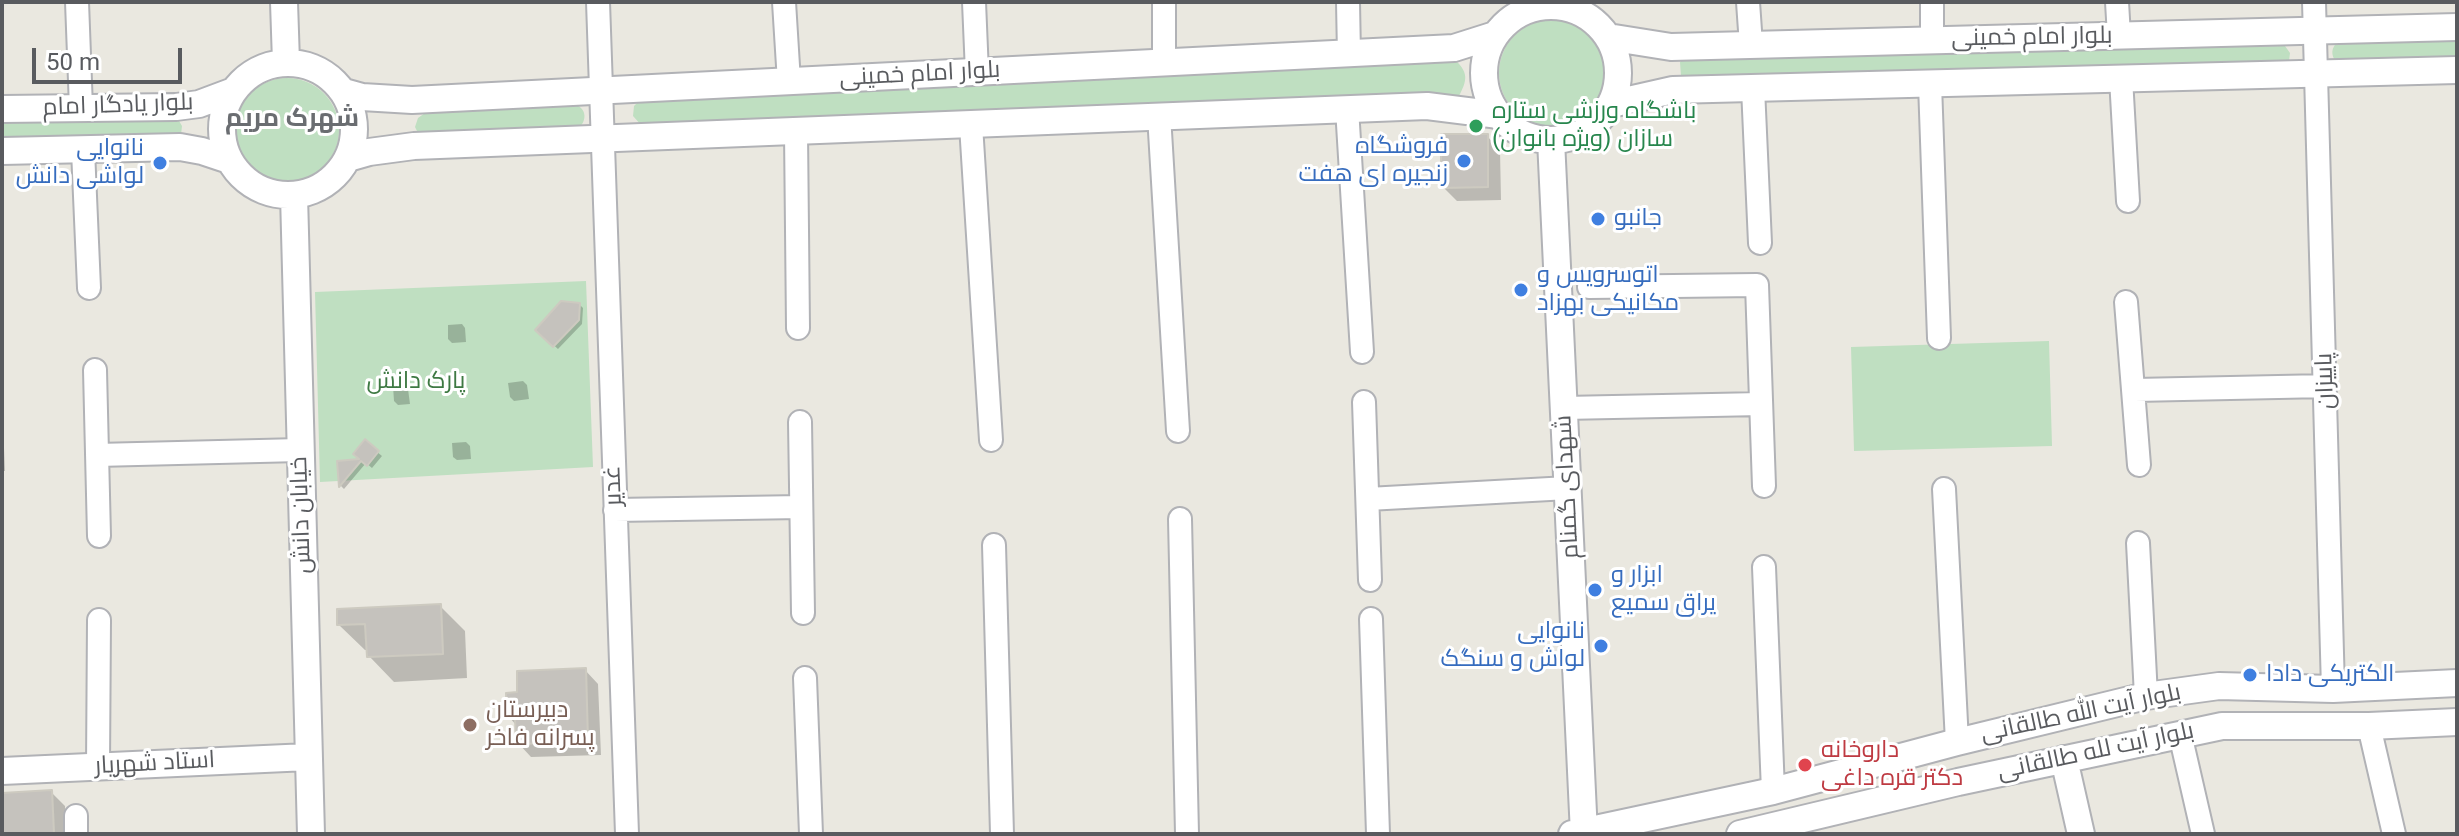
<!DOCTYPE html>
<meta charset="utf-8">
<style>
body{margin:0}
#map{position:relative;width:2459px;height:836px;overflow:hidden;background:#eae8e0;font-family:Roboto,sans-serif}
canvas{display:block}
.frame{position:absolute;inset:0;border:4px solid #595b5f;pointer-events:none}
.scale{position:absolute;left:32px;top:48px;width:150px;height:36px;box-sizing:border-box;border:4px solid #595b5f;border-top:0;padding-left:10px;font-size:24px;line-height:28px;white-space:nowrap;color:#595b5f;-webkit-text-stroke:6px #fff;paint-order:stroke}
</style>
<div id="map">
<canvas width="2459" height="836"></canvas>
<div class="frame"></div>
<div class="scale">50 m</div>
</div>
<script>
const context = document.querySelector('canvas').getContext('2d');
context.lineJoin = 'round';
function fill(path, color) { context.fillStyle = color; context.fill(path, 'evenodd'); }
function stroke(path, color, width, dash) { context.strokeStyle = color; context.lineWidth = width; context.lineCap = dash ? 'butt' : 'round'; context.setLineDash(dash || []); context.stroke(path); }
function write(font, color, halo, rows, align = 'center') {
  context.font = font + ' Roboto,Cairo,sans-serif'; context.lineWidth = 6; context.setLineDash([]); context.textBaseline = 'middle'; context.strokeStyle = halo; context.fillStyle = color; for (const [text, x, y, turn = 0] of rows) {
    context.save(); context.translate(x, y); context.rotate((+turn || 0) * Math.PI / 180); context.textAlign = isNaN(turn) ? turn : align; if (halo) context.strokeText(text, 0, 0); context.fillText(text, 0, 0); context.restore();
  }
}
fill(new Path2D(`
 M1499 73a53 53 0 1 1 106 0a53 53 0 1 1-106 0Z
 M2457,36V62L2337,63C2330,55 2331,47 2339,41Z
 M2285,46L2290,53L2289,61L2281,64L1687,78L1681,76L1680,62L1687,56Z
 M1451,56C1470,73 1468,79 1457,100L642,126L633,116L634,106L640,100Z
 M235 130a52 52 0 1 1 104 0a52 52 0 1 1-104 0Z
 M573,104C586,107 588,119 579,128L419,135L415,127L418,118L425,113Z
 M175,114L182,126L181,135L2,147V116Z
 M586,281L593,467L320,482L315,292Z
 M2049,341L2052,446L1854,451L1851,347Z`), '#bfdfc1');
fill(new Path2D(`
 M1487,136L1500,150L1501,200L1457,201L1443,187Z
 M579,304L583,308L582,324L558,349L537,330Z
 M462,324L465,328L466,342L452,343L448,339V325Z
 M523,381L527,385L529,399L514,401L510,397L508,383Z
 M405,385L408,389L410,404L398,405L394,401L393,386Z
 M365,442L382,456L372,468L366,463L344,489L341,486L339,463L363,460Z
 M466,442L470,446L471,459L457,460L453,457L452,443Z
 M2,446L4,448L5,471H2Z
 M440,606L465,631L467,678L394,682L369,656L368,650H365L339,625Z
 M585,670L598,684L601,755L531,757L518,743L517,726L509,717L519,694Z
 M51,792L65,806L66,834H2V795Z`), '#0003');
const building = new Path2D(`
 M1441,134H1488V187L1441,188Z
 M561,301L580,303L579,320L553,347L535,330Z
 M365,439L379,451L367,466L361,461L339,487L337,461L359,459L353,454Z
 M441,604L443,654L367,657L365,624L337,625V609Z
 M586,668L588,742L516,744L515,718H507L506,693L517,692V671Z
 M52,790L54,834H2V793Z`);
fill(building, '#c5c2bd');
stroke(building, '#cdcac0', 2);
const minor = new Path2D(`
 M77,2L81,108
 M598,2L627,834
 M784,2L789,82
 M974,2L977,73
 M1164,2V64
 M1348,2L1349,55
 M1748,2L1751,45
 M1932,2V41
 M2117,2L2119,36
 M2314,2L2333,689
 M2121,78L2128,201
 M1930,84L1939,338
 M1753,88L1760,243
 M1347,108L1362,352
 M1159,115L1178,431
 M971,125L991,440
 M796,132L798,328
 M83,150L89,288
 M1589,287L1757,285L1764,486
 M2126,302L2139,465
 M95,370L99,536
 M2135,390L2326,386
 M1364,402L1370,580
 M1564,408L1761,404
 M800,422L803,613
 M97,455L300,450
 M1944,489L1957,742
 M1368,499L1568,488
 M615,510L801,507
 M1180,519L1187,834
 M2138,543L2146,696
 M994,545L1002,834
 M1764,567L1773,791
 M1371,619L1378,834
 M805,678L811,834
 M2369,726L2394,834
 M2180,734L2203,834
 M98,766L99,620
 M76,816V834`);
const tertiary = new Path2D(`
 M284,2L286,62
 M1484 73a67 67 0 1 1 134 0a67 67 0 1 1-134 0Z
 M1608,37L1671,47L2457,27
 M222 129a66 66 0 1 1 132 0a66 66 0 1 1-132 0Z
 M344,92L362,97L412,100L1454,48L1495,35
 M1611,104L1673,90L2457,70
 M2,109L176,107L199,104L231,92
 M1551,140L1584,834
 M2,151L180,147L202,151L229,160
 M348,158L369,152L414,146L1427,106L1499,115
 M294,195L311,834
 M2064,759L2081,834
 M2,771L308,757
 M1572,834L1773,791L1957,742L2146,696L2219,686L2333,689L2457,683
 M1740,834L1958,782L2222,726H2369L2457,722`);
stroke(minor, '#b1b2b6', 26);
stroke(tertiary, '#b1b2b6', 30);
stroke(minor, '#fff', 22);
stroke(tertiary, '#fff', 26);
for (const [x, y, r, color] of [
 [1476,126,8,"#2e9e5b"],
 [1464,161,8,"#3f7fe0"],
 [160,163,8,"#3f7fe0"],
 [1598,219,8,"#3f7fe0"],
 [1521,290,8,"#3f7fe0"],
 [1595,590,8,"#3f7fe0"],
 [1601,646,8,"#3f7fe0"],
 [2250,675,8,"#3f7fe0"],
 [470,725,8,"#8d6e63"],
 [1805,765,8,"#e0444e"]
]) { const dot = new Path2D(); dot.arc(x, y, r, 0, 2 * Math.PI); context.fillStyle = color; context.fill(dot); stroke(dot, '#fff', 3); }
write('24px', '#595b5f', '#fff', [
 ["بلوار امام خمینی",2032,38,-1],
 ["بلوار امام خمینی",920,75,-3],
 ["بلوار یادگار امام",118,106,-2],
 ["پاییزان",2326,381,-92],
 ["غدیر",614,486,-92],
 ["شهدای گمنام",1568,487,-93],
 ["خیابان دانش",302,515,-92],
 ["بلوار آیت الله طالقانی",2081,714,-12],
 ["بلوار آیت لله طالقانی",2096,752,-12],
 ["استاد شهریار",155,764,-3]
]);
write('24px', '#27864d', '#fff', [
 ["باشگاه ورزشی ستاره",1492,112],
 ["سازان (ویژه بانوان)",1492,140]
], 'left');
write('24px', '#366cbe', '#fff', [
 ["فروشگاه",1448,147,"right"],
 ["زنجیره ای هفت",1448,175,"right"],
 ["نانوایی",144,149,"right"],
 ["لواشی دانش",144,177,"right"],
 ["جانبو",1614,219],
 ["اتوسرویس و",1537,276],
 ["مکانیکی بهزاد",1537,304],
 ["ابزار و",1611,576],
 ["يراق سميع",1611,604],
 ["نانوایی",1585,632,"right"],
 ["لواش و سنگک",1585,660,"right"],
 ["الکتریکی دادا",2266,675]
], 'left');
write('24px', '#3e7943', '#fff', [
 ["پارک دانش",416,382]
]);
write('24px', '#785e54', '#fff', [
 ["دبیرستان",486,711],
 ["پسرانه فاخر",486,739]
], 'left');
write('24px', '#be3a42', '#fff', [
 ["داروخانه",1821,751],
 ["دکتر قره داغی",1821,779]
], 'left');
write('bold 26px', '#6a6d71', '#fff', [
 ["شهرک مریم",292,119]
]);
</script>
